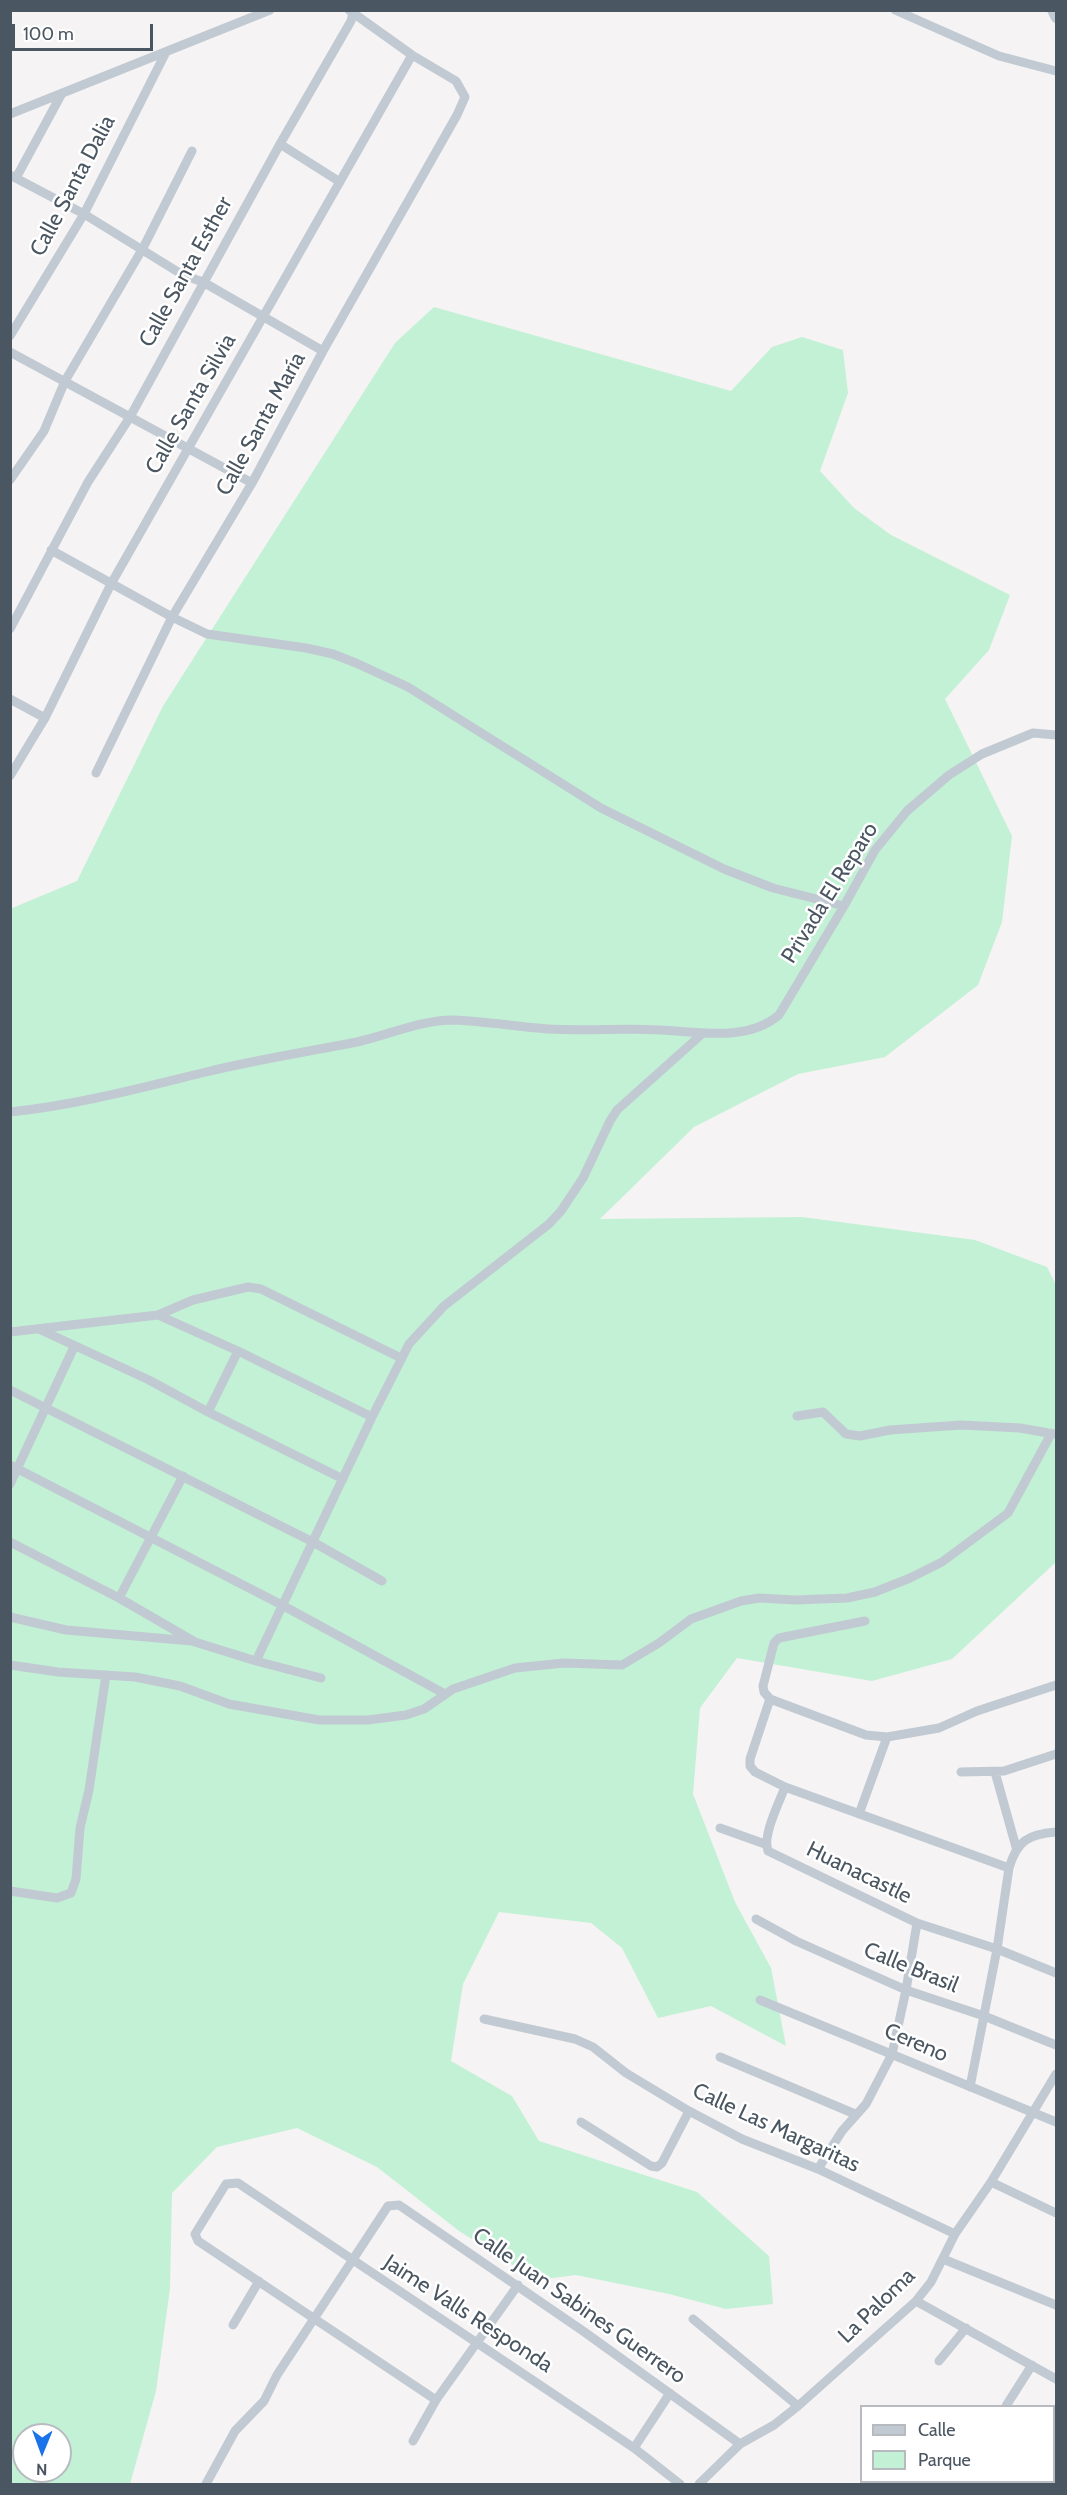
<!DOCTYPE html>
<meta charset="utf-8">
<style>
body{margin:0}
#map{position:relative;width:1067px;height:2495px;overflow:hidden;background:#f5f3f3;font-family:Cabin,sans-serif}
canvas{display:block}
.frame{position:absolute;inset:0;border:12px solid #4a5661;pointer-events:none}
.legend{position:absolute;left:860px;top:2405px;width:195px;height:78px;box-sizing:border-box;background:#fff;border:2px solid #b7bbc0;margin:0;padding:8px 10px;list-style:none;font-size:18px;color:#4a5661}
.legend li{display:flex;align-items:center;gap:12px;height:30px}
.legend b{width:30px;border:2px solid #b7bbc0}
.north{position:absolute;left:12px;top:2423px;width:60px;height:60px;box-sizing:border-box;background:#fff;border:2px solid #b7bbc0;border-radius:50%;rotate:181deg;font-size:16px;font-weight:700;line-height:24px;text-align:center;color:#4a5661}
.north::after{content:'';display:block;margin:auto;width:21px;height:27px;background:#1a73e8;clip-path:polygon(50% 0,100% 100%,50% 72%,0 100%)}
.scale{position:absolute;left:12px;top:24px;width:141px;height:27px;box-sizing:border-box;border:3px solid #4a5661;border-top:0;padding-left:8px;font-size:18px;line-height:21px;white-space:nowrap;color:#4a5661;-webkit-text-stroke:4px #fff;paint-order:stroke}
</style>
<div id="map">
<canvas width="1067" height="2495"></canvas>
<div class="frame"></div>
<ul class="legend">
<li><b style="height:8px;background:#c1cad2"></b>Calle</li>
<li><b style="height:16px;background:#c3f1d5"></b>Parque</li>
</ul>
<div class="north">N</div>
<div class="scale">100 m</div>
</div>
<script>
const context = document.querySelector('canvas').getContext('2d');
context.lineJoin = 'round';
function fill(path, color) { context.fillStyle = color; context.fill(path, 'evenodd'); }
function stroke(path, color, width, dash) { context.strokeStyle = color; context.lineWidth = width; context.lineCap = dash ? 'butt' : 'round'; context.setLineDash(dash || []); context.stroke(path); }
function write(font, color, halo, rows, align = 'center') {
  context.font = font + ' Cabin,sans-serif'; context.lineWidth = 5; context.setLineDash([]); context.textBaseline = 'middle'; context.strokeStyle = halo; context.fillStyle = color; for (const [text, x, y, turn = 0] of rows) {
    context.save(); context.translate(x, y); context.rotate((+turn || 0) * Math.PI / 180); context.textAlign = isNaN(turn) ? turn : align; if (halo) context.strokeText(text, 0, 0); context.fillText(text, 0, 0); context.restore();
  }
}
fill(new Path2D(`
 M434,307L731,391L772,347L802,337L843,350L848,393L820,471L854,508L891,535L1010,595L989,650L945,699L1012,836L1002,922L978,985L885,1057L798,1074L694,1127L600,1219L802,1217L975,1240L1047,1267L1056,1285V1562L952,1659L872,1681L737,1658L700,1708L693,1794L735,1902L771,1968L786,2046L711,2006L658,2018L622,1948L591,1923L499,1912L463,1984L451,2061L512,2096L539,2141L697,2192L769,2256L773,2304L726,2309L669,2294L576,2275L537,2280L459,2231L377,2167L297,2128L217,2147L172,2193L170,2288L156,2391L130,2484H11L10,909L77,881L163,706L395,343ZM24,2435H60V2471H24Z`), '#c3f1d5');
stroke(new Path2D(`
 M895,10L999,56L1056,71
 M10,114L270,10
 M280,144L340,182
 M10,175L84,214L183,275L203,282L323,351
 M16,178L61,95
 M10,336L84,214L166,52
 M10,352L252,483
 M10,480L44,431L65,381L143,248L192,151
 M51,550L172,617L207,634L306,648L333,654L356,663L408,687L601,808L724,869L773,888L844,906
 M10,629L88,482L130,417L280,144L351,21L353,13
 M10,699L45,718
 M96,773L172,617L252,483L323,351L457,115L465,97L456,81L412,55L349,10
 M10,776L45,718L111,584L412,55
 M10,1112C77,1105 140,1088 206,1072C255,1060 306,1052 357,1042C388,1035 421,1020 453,1020C485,1021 517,1027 548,1029C586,1031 624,1028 661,1030C700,1032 747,1042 779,1015L844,906L875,850L907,811L949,775L982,754L1033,733L1056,735
 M158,1315L238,1351L372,1417
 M41,1330L149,1380L208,1412L343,1479
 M10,1332L158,1315L193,1300L248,1287L261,1289L401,1358
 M10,1390L313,1542L382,1581
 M208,1412L238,1351
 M797,1416L823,1412L846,1434L860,1436L890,1430L961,1425L1020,1428L1054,1434
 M10,1465L282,1605L445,1694
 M10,1484L74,1347
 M10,1542L119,1598L195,1642L256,1661L321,1678
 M119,1598L183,1476
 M10,1617L66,1630L192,1641
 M865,1621L779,1638L774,1643L763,1686L764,1692L770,1699L866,1735L887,1737L939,1728L977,1711L1056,1685
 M256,1661L372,1417L409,1344L444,1306L549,1224L561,1211L583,1178L610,1121L617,1110L702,1034
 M10,1665L58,1672L135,1677L180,1686L229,1704L319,1720H368L406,1715L424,1709L453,1689L515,1668L564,1663L622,1665L659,1643L691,1619L741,1601L759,1598L795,1600L847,1598L875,1592L910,1578L942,1562L1008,1513L1051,1434
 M770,1699L750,1759V1766L755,1772L785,1787L1009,1868
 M961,1772L1004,1771L1056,1754
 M995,1772L1016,1847
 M785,1787C779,1803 762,1836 768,1851L917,1923L997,1949L1056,1973
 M859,1814L887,1737
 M720,1828L765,1844
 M10,1891L57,1898L71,1893L76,1879L80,1828L89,1790L106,1675
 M756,1919L796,1941L906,1990L984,2016L1056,2045
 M760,2000L1056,2122
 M484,2019L575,2039L593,2047L626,2073L689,2111L742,2139L818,2169L955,2234
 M720,2057L855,2114
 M970,2087L997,1949L1009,1868C1017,1841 1028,1834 1056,1832
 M581,2122L651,2166L657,2167L662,2163L689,2111
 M818,2169L842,2131L866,2104L892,2054L906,1990L917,1923
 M991,2182L1056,2213
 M943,2259L1056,2305
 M916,2301L1056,2379
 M693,2319L798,2406
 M233,2325L259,2281
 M939,2361L966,2328
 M436,2400L198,2241L195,2234L226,2184L238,2183L634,2448L680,2484
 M1006,2406L1032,2365
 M1054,2419L1056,2413
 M413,2441L436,2400L518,2285
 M634,2448L670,2393
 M206,2484L235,2431L264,2401L277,2375L388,2206L399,2205L583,2331L740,2444
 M699,2484L740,2444L774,2425L798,2406L916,2301L931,2282L955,2234L991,2182L1056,2074`), '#c1cad2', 9);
stroke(new Path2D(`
 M1052,10L1056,18`), '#c1cad2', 10);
write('22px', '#4a5661', '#fff', [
 ["Calle Santa Dalia",73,186,-62],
 ["Calle Santa Esther",186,272,-61],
 ["Calle Santa Silvia",191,404,-60],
 ["Calle Santa María",261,424,-61],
 ["Privada El Reparo",830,893,-58],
 ["Huanacastle",859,1873,26],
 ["Calle Brasil",911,1968,22],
 ["Cereno",916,2043,23],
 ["Calle Las Margaritas",776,2128,25],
 ["Calle Juan Sabines Guerrero",579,2306,35],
 ["La Paloma",877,2306,-44],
 ["Jaime Valls Responda",468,2314,33]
]);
</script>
